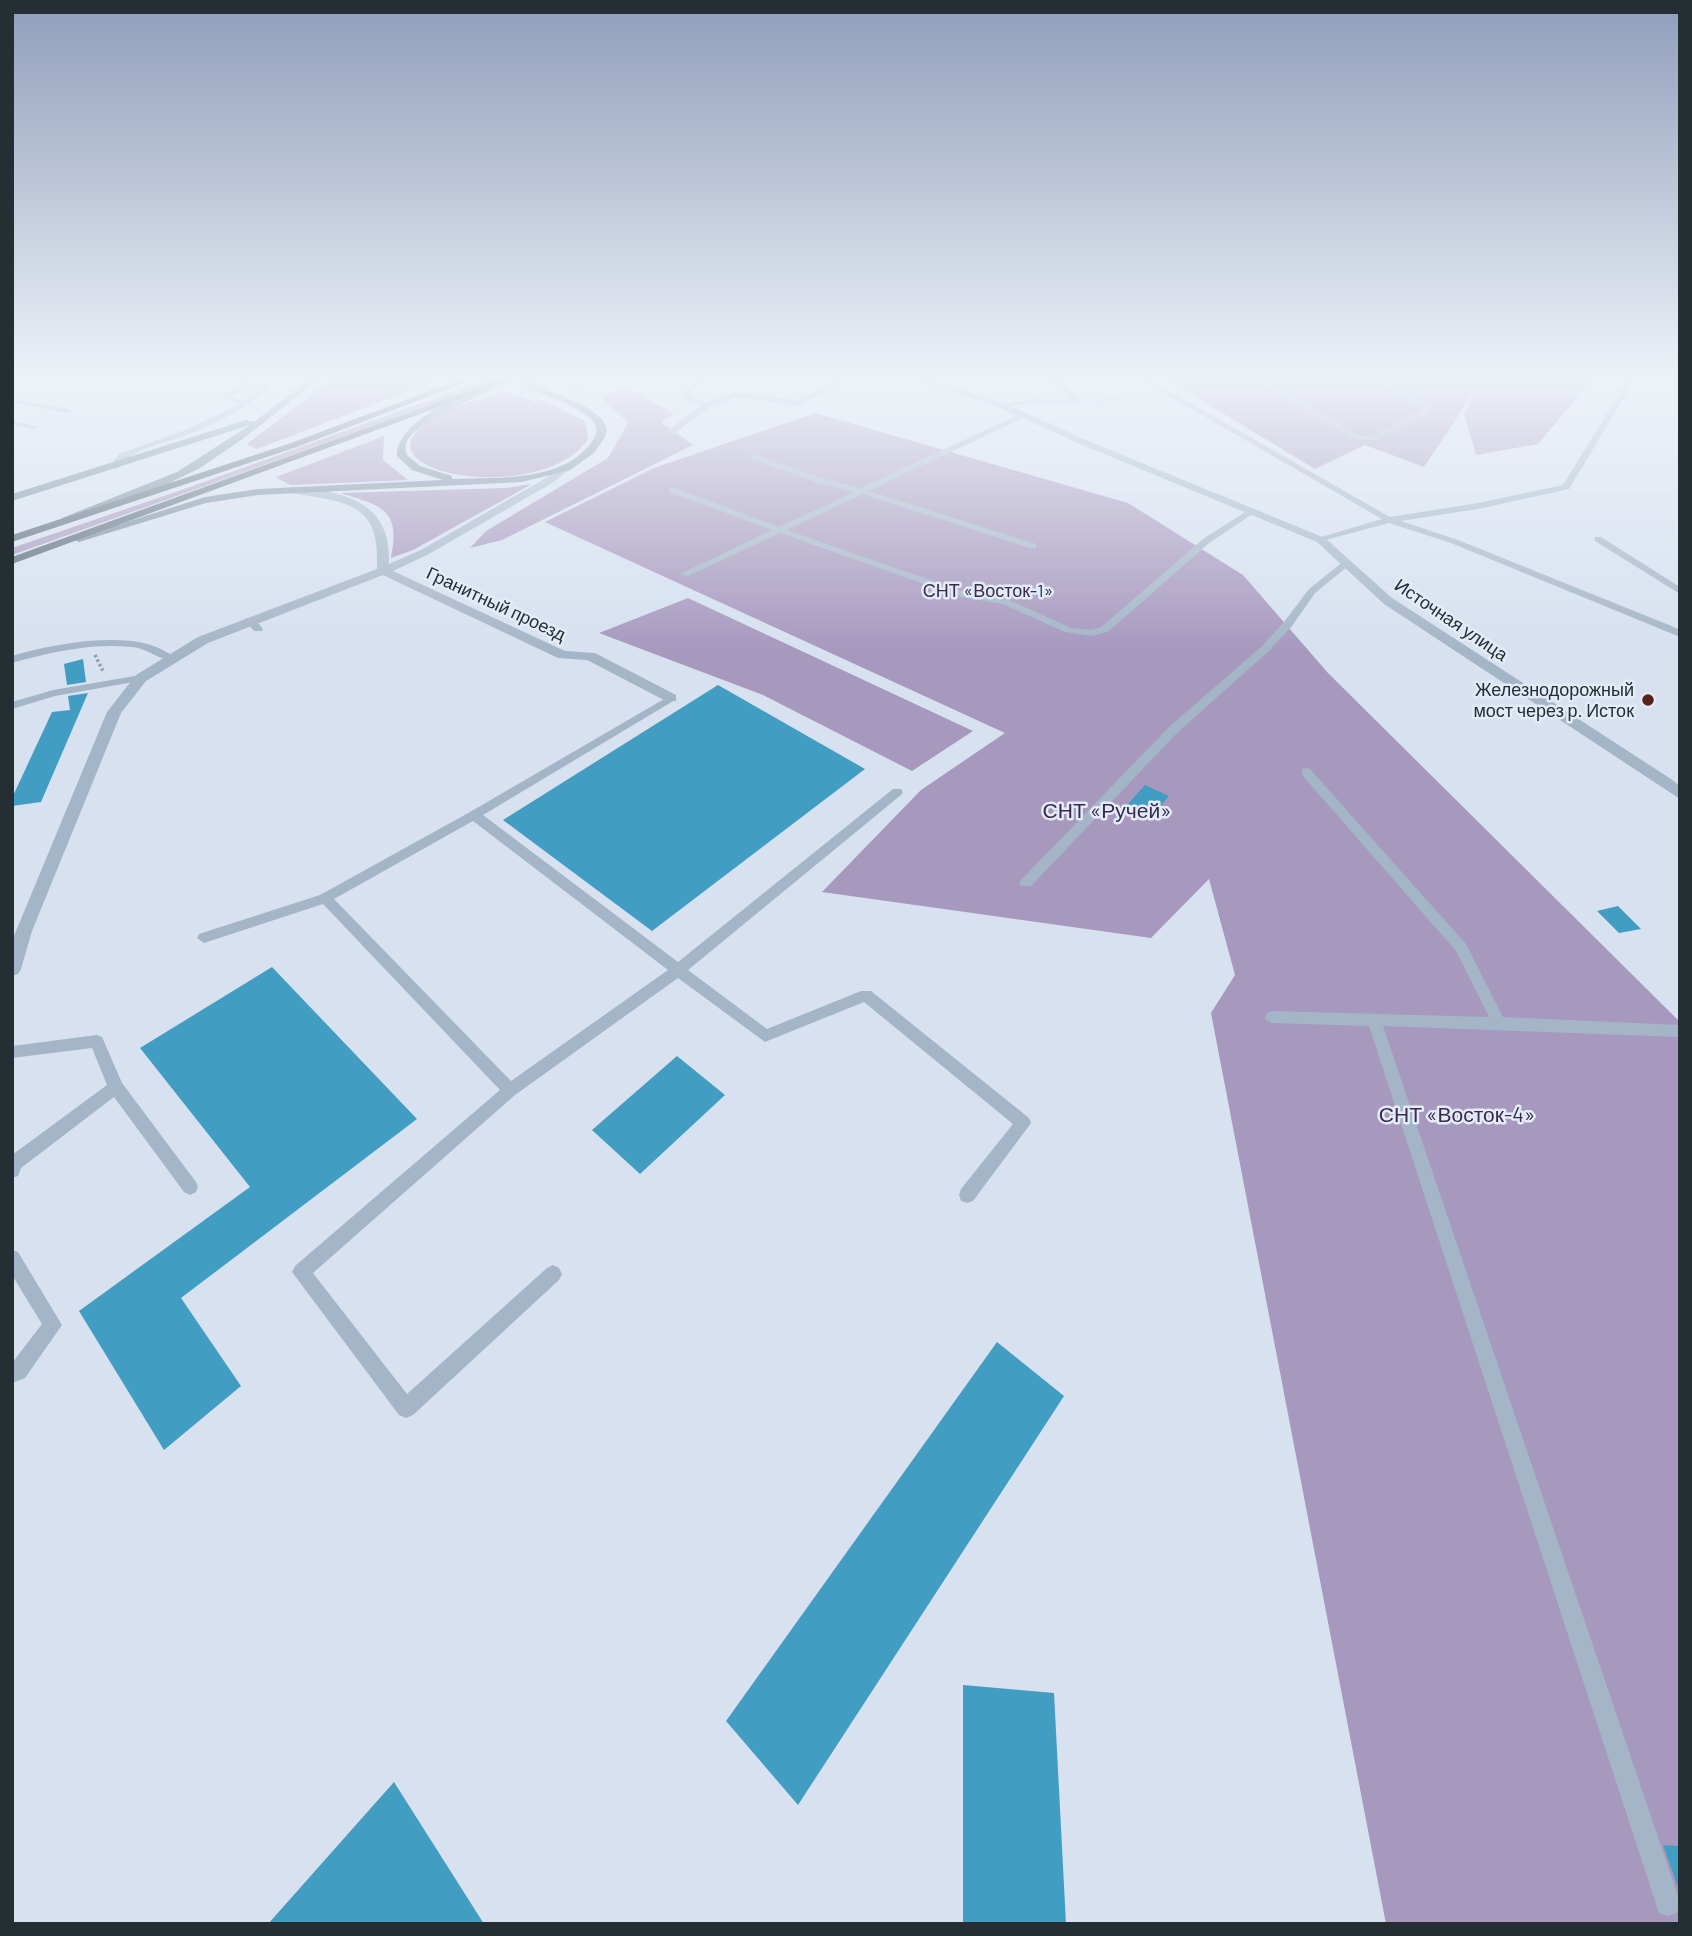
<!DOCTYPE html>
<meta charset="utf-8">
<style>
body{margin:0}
#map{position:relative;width:1692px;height:1936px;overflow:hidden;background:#d7e1f0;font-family:Barlow,sans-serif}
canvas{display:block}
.frame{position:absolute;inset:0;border:14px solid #252e33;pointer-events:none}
</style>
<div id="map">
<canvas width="1692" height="1936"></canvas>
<div class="frame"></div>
</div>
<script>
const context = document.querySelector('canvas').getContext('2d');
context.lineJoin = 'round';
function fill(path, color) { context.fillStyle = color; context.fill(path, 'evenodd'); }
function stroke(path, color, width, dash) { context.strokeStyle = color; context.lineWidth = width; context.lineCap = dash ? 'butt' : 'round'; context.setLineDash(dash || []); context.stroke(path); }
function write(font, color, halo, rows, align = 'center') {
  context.font = font + ' Barlow,sans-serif'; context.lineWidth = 5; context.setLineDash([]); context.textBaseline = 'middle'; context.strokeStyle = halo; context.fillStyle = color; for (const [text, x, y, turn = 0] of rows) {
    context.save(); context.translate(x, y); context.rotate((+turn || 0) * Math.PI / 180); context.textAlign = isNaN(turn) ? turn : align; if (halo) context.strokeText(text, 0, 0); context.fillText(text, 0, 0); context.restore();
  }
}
fill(new Path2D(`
 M330,381H434L257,449L247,444Z
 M482,381H498L12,555V548L193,486Z
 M1169,381H1591L1538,444L1476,455L1464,414L1476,389L1424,467L1365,445L1315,469Z
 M627,388L674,414L661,422L693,445L502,540L470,548L486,531L608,458L628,423L601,397Z
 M507,391L535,402L542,400L585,421L588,439C543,508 340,473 436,416C456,404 484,399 507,391Z
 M815,413L1128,503L1243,575L1328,673L1680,1022V1924H1386L1211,1013L1235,975L1209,879L1151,938L822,892L921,790L1005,733L545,522L654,468Z
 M384,436L383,460L408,480L290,485L276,477Z
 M532,484L413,550L391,558C401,509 382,506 340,493L505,488Z
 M688,598L973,731L912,771L763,695L599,633Z`), '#a798be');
fill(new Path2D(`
 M83,659L86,682L67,685L64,664Z
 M718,685L865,769L652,931L503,820Z
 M88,693L41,802L12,806V798L52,712L70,710L68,696Z
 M1145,785L1169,796L1152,816L1127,805Z
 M1618,906L1641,929L1619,933L1597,911Z
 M272,967L417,1119L181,1298L241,1386L164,1450L79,1311L250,1187L140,1048Z
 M677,1056L725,1095L640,1174L592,1130Z
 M997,1342L1064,1396L798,1805L726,1721Z
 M963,1685L1054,1693L1066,1924H963Z
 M394,1782L484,1924H268Z
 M1663,1845L1680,1846V1893Z`), '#429dc3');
stroke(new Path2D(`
 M572,389L582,384L577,381
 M1092,403L1142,393`), '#8ea1b3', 2.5, [2, 2]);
stroke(new Path2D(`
 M95,655L104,673`), '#8ea1b3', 3.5, [2.5, 2.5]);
fill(new Path2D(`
 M694,381H702L689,396L710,403V407L687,402L681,396Z
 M1051,381H1059L1081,400V404L1032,403L1003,408L999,406L1032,399L1071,400Z
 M1143,381H1152L1390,517L1478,503L1563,485L1627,381H1634L1569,489L1478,509L1401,521L1458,540L1669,625L1680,630V637L1451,543L1389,523L1318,542V538L1382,519Z
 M1256,381H1265L1360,436H1371L1420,412V407L1376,381H1385L1427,404L1428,413L1375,440H1358Z
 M243,382L271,386C249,407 218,423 190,434C166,443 132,448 116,469L109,467L119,454L188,429L239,404L221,397ZM247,386L261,388L244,401L231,397Z
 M12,399L68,409L72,411L68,413L12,403Z
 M1020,414L1027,416L869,491L1036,544V548H1030L862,494L787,530L967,593L1009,600L1071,628L1092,630L1101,627L1203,539L1250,509L1257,511L1209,543L1109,631L1093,636L1065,632L1003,604L961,597L780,533L688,576L680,574L772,530L669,492V488H675L779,527L854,492L815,482L751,459V455H757L821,478L861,488Z
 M12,421L39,427L35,429L12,425Z
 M1595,537H1601L1680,587V594L1595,541Z
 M1344,561L1352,563L1315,593L1292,626L1269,651L1178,732L1031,886H1021L1019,883L1021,880L1170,726L1261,647L1284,622L1309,589Z
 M246,618H254L263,629L262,631H254L245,620Z
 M87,641C117,639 151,638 175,658L174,660C160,661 147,648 132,647C91,643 52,652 12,663V656C37,648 62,644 87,641Z
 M141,675L146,678L145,680L55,696L12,709V702L53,690Z
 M671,695L675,696V700L483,815L678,962L893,789H901L903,792L901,795L688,970L767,1029L861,991H871L1029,1118L1031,1123L973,1201L967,1203L961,1201L959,1195L961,1189L1013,1124L864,1002L765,1042L678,978L515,1095L313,1273L407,1394L547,1268L553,1265L559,1268L562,1274L559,1280L413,1415L406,1418L399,1415L292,1272L295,1266L500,1090L323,904L204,943L197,938L199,934L320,895L470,812ZM473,821L668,970L511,1081L334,899Z
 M1306,768L1310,769L1466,944L1503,1017L1680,1025V1037L1383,1026L1680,1902L1677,1913L1668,1916L1659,1913L1656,1904L1369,1026L1272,1023L1267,1021L1265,1017L1267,1013L1272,1011L1489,1017L1456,951L1302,775V769Z
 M97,1035L102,1037L122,1083L196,1182L198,1187L196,1192L190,1195L184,1192L114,1097L21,1168L18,1176L12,1178V1155L107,1085L92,1048L12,1058V1046Z
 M12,1250L18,1252L62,1325L25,1378L12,1383V1363L42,1324L12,1275Z`), '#a4b5c7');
fill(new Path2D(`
 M833,381H845L798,406L738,397L710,407L674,434L666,432L704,403L734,392L797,400Z
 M920,381H934L1006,404L1086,440L1325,538L1392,598L1671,779L1680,786V799L1384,604L1317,542L1080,444L1000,408Z
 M562,466L571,468L554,482L429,554L393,571L565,651L595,653L676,695V701H666L587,660L558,658L383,575L208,643L146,681L121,713L32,931L21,969L18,974L12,976V941L16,931L107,712L136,675L198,637L377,569C381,498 342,503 287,492V488C298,486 309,489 320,490C364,498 391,515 389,564L421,550L546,478Z`), '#a4b5c7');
fill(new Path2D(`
 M307,381H317L244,438L200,468L153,491L71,520L62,518L177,472L250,425L12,501V494L246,420L254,422Z
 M516,381H528L585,406L602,419L607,429L605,437L594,453L570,470L522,482L258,495L206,503L79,542L73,539L205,497L258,489L443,480L412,470L397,456C396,421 462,394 492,384L497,387L495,389C475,398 413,422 406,444C405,448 406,452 407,455L420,466L452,476V479C497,477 565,483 593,440C597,433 598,427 593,421C572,400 539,397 516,381Z`), '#758b9b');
fill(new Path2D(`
 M456,381H469L297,447L12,542V535L291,443Z
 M496,381H510L12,564V557Z`), '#566975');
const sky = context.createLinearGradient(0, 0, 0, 652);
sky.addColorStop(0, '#909ebb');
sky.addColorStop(0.58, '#edf2f8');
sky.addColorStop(1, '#edf2f800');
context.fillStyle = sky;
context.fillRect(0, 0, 1692, 652);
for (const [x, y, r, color] of [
 [1648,700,7,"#53231c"]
]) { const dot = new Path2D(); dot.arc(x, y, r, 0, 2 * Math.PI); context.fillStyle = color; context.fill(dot); stroke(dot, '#e3ebf8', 2.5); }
write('18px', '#3a2a50', '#e3ebf8', [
 ["СНТ «Восток-1»",988,591]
]);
write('18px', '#252e33', '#e3ebf8', [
 ["Гранитный проезд",496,604,25],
 ["Источная улица",1451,620,34]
]);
write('18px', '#252e33', '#e3ebf8', [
 ["Железнодорожный",1634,690],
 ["мост через р. Исток",1634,711]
], 'right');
write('21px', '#3a2a50', '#e3ebf8', [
 ["СНТ «Ручей»",1107,811],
 ["СНТ «Восток-4»",1457,1115]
]);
</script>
